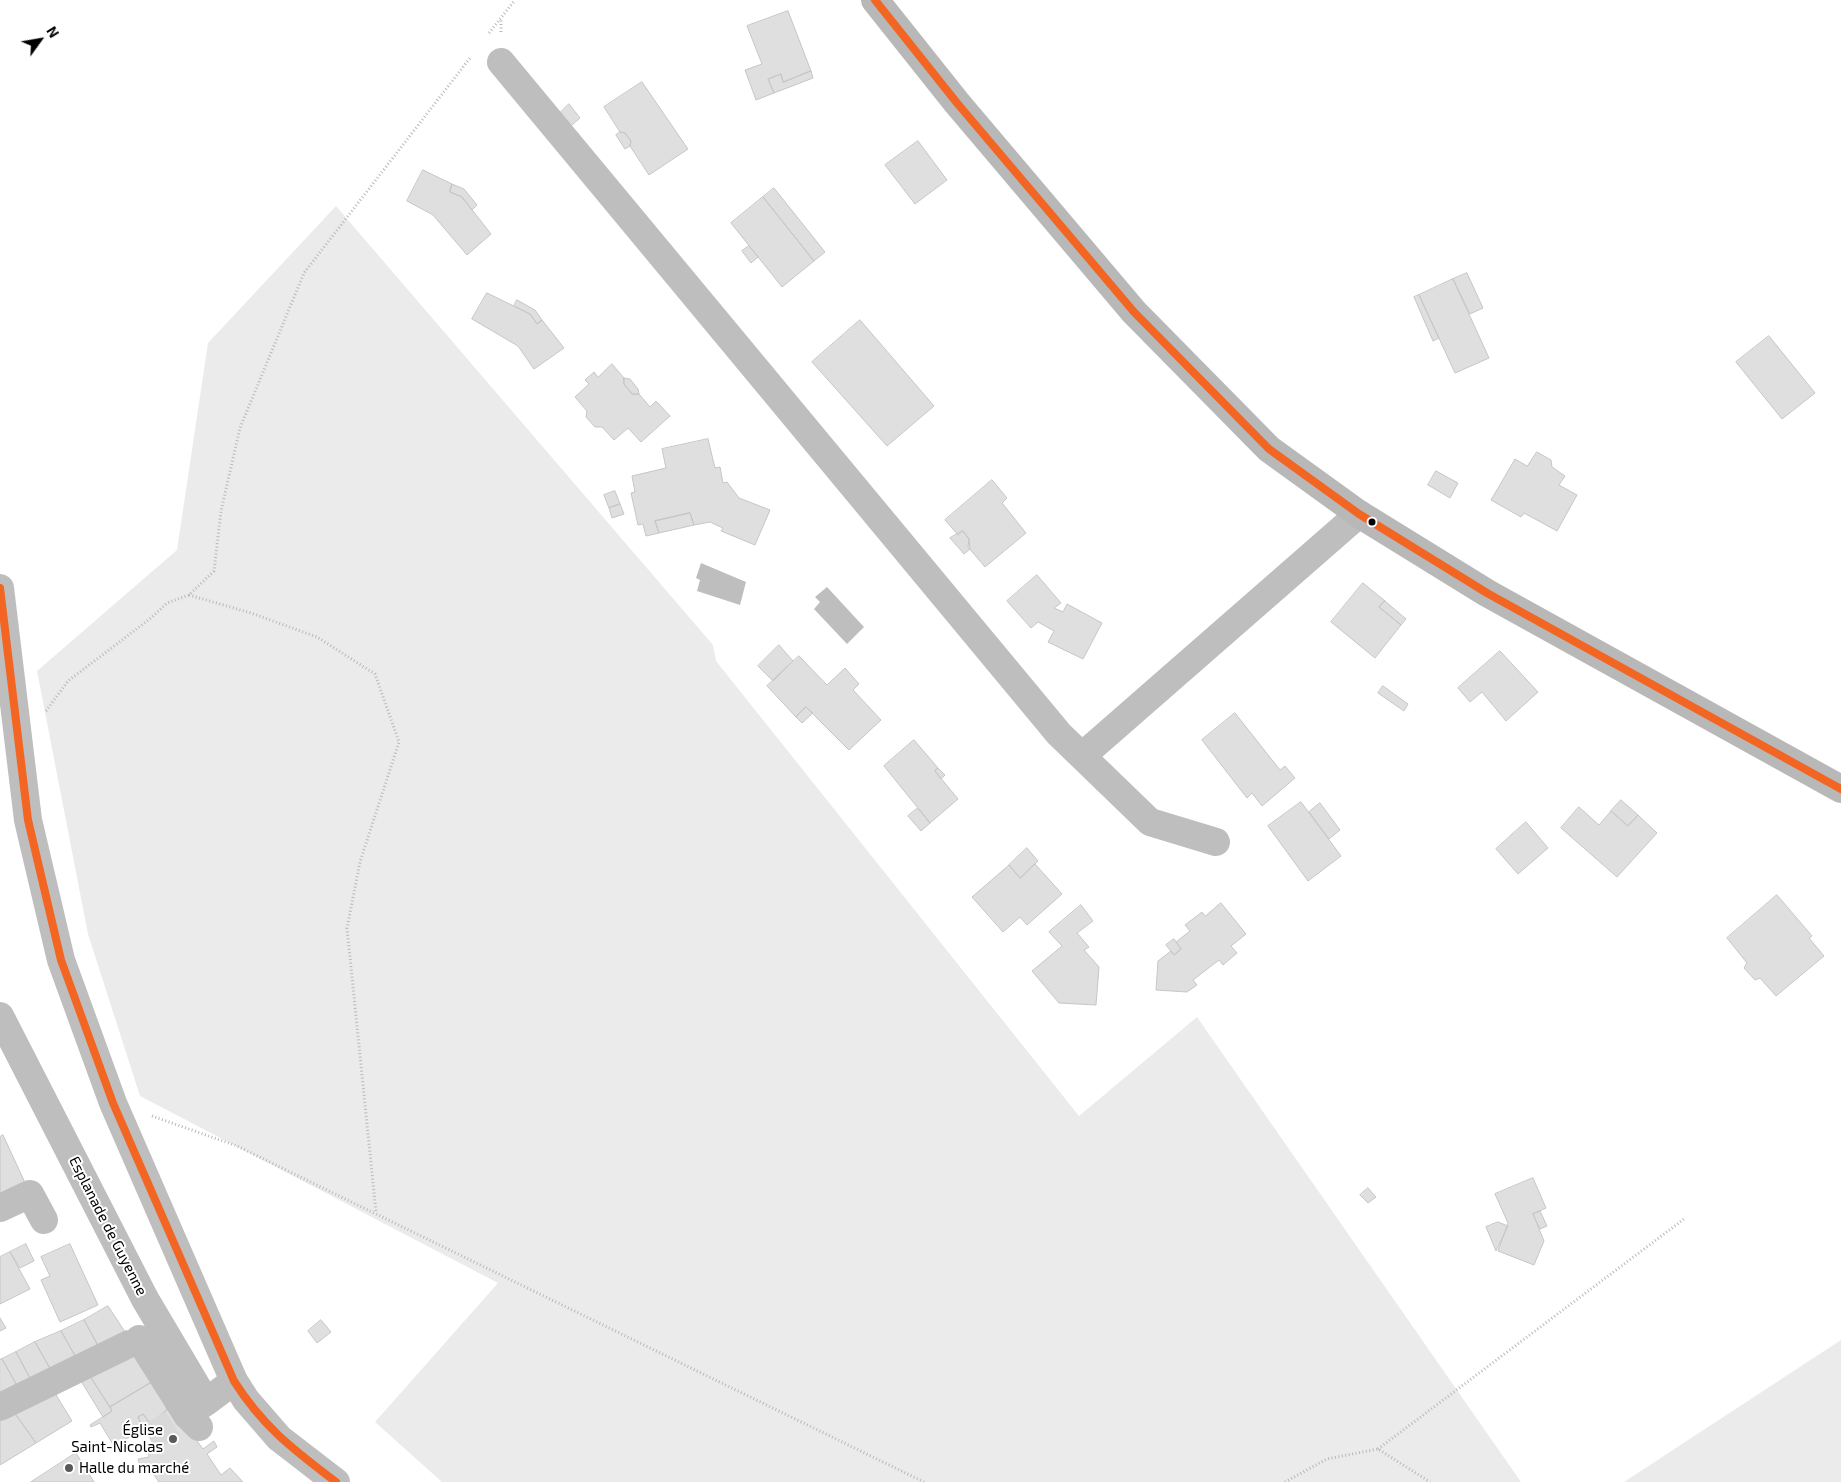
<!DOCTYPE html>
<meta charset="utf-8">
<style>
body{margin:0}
#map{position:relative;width:1841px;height:1482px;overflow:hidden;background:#fff;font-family:"Exo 2",sans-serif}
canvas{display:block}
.north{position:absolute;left:15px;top:15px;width:50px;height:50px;-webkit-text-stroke:4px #fff;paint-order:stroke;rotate:58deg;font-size:14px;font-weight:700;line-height:20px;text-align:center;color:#000}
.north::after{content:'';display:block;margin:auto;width:18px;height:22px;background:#000;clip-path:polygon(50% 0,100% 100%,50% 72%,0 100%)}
</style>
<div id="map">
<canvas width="1841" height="1482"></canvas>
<div class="north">N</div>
</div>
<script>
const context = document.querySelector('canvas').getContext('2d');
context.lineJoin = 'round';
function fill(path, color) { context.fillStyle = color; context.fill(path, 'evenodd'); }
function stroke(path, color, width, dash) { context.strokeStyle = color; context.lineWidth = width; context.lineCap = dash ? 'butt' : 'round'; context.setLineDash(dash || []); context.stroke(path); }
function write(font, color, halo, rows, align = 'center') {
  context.font = font + ' "Exo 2",sans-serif'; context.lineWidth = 4; context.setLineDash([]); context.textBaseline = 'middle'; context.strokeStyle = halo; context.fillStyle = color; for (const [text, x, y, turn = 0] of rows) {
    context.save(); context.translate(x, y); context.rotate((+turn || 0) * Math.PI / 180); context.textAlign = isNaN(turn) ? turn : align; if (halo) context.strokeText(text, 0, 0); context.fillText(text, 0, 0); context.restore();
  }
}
fill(new Path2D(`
 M336,206L713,645L716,661L1079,1116L1197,1017L1521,1482H442L375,1422L498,1283L140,1096L88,934L37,671L177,550L208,343Z
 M1841,1340V1482H1624Z`), '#ebebeb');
fill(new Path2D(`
 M701,563L746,582L740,605L697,591L700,580L696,578Z
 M827,587L864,627L847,644L814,609L820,602L815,597Z`), '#bebebe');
const building = new Path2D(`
 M788,11L811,71L783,82L781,74L768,79L774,93L756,100L745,70L762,64L747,26Z
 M811,71L813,78L774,93L768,79L781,74L783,82Z
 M642,82L688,149L649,175L630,146L631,141L625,133L620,132L604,107Z
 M569,104L580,118L567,129L557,116Z
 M620,132L625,133L631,141L630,146L625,149L616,135Z
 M918,141L947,180L915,204L885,165Z
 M423,170L452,184L450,192L462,197L491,234L467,255L433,215L407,201Z
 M452,184L464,189L477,205L472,210L462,197L450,192Z
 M774,188L825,252L814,261L763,197Z
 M763,197L814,261L782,287L731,223Z
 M749,246L758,257L751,263L742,251Z
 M1467,273L1483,308L1470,314L1453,279Z
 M1453,279L1489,358L1455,373L1419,295Z
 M487,293L530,314L537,324L542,320L564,348L534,369L518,346L472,319Z
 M1419,295L1439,338L1433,341L1414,297Z
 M517,300L535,310L542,320L537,324L530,314L514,306Z
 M860,320L934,406L887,446L812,362Z
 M1769,336L1815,393L1782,419L1736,362Z
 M612,364L624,378V384L632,394H639L650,407L656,401L670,416L641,442L628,428L614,440L602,427H595L586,417L587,411L575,397L589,384L585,380L594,372L598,377Z
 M624,378L630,379L638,389L639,394H632L624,384Z
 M708,439L715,468L720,467L723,483L727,482L739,498L770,510L755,545L721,531L723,528L710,522L694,525L690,513L655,521L659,533L646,536L643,524L638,525L631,493L635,492L632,476L666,468L662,449Z
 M1537,452L1551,460L1552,467L1565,476L1559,485L1577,495L1557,531L1524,513L1521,517L1491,500L1515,459L1527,466Z
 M1436,471L1458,483L1450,498L1428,485Z
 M992,480L1007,498L1002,503L1026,533L985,567L968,547L969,539L963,531L958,535L945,520Z
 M615,491L620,504L609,508L604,495Z
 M620,504L624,514L612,518L609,508Z
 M690,513L694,525L659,533L655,521Z
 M963,531L969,539L970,549L964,554L950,538Z
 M1037,575L1061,603L1054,608L1063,612L1067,604L1102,623L1083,659L1048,642L1054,631L1038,622L1031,628L1007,601Z
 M1363,583L1385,601L1379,607L1401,625L1375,658L1331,622Z
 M1385,601L1406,619L1401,625L1379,607Z
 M779,645L793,661L773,681L758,666Z
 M1500,651L1538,692L1506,721L1482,692L1470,702L1458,688Z
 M799,656L827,685L845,668L859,684L853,690L881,720L849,750L806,707L796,717L767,686Z
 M1383,686L1408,704L1404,711L1378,693Z
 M806,707L813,713L802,723L796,717Z
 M1235,713L1280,770L1285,766L1295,778L1262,806L1252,793L1247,798L1202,740Z
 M914,740L938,768L935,771L958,799L930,823L884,766Z
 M938,768L945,775L941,779L935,771Z
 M1621,800L1638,815L1628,826L1611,811Z
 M1301,802L1341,856L1308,881L1268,826Z
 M1320,803L1340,830L1329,839L1309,812Z
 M1579,807L1599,825L1611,811L1628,826L1638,815L1657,833L1617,877L1561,828Z
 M918,808L930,823L921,831L908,816Z
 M1526,822L1548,848L1518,874L1496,849Z
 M1027,848L1038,861L1020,878L1009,865Z
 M1035,864L1062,894L1027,925L1020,917L1003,932L972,897L1009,865L1020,878Z
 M1777,895L1812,936L1809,938L1824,956L1776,996L1760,978L1755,980L1744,968L1747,963L1727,938Z
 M1221,903L1246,934L1231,946L1237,953L1223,965L1219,960L1193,980L1197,985L1187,992L1156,990L1158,961L1171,951L1174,955L1181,949L1176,942L1190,931L1185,925L1202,912L1205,916Z
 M1081,905L1093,921L1077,933L1089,947L1084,950L1099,967L1096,1005L1059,1003L1032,971L1062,946L1049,932Z
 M1174,939L1181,949L1174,955L1166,945Z
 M3,1135L27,1187L0,1198V1137Z
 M1533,1178L1546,1208L1533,1214L1544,1241L1534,1265L1498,1251L1508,1223L1495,1194Z
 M1368,1188L1376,1197L1368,1203L1360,1195Z
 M1540,1211L1547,1226L1540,1229L1533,1214Z
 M1498,1222L1508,1226L1496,1251L1486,1227Z
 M26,1244L34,1261L20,1268L10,1252Z
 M70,1244L98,1305L60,1322L41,1280L50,1276L41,1257Z
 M10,1252L30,1289L0,1304V1257Z
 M108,1306L129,1338L101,1351L84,1320Z
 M0,1318L6,1328L0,1331Z
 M84,1320L101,1351L78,1361L61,1331Z
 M321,1320L331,1332L317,1343L308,1331Z
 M61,1331L78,1361L52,1372L35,1342Z
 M35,1342L52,1372L32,1382L16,1352Z
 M137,1348L157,1379L110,1407L90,1376Z
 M16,1352L32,1382L19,1389L2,1359Z
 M0,1359H2L19,1389L0,1398Z
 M90,1376L112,1411L103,1417L81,1381Z
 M157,1379L167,1410L150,1423L143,1414L138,1417L143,1429L114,1446L100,1423L91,1427L90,1425L112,1411L110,1407Z
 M50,1385L72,1421L36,1443L11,1408Z
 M165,1398L203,1449L214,1441L217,1447L207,1454L221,1475L230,1468L243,1482H159L147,1465L140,1466L138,1459L149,1457L148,1448L155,1444L143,1429L138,1417L143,1414L150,1423L167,1410Z
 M11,1408L36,1443L0,1465V1414Z
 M76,1453L94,1482H31Z`);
fill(building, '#dfdfdf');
stroke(building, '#c6c6c6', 1);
stroke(new Path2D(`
 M149,1438L180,1419`), '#d9d9d9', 28, [28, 14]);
stroke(new Path2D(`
 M501,32V19
 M489,33L515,0
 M189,595L251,613L317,637L375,674L399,742L360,862L347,928L376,1212
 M46,711L68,681L151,618L167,603L189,595L214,571L221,511L240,428L304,273L470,58
 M152,1116L237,1146L924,1482
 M1378,1449L1684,1219
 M1285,1482L1327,1459L1378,1449L1430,1482`), '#b9b9b9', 3, [1, 2.5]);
stroke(new Path2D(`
 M0,1208L30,1194L44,1220
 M139,1339L187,1415L199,1427
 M0,1407L129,1344`), '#bebebe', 28);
stroke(new Path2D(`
 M501,62L1059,734L1150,822L1216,842
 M0,588L28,820L61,960L113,1103L234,1381L246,1400L279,1438L336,1482
 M1082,756L1359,514
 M0,1016L145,1299L206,1402L234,1381
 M187,1415L206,1402`), '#bebebe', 28);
stroke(new Path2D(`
 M875,0L957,103L1134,312L1269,449L1359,514L1487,593L1841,789`), '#b8b8b8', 28);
stroke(new Path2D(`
 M875,0L957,103L1134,312L1269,449L1359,514L1487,593L1841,789
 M0,588L28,820L61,960L113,1103L234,1381C263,1427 294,1450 336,1482`), '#f26522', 8);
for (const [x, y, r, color] of [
 [1372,522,4.5,"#000"],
 [173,1439,5,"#595959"],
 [69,1468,5,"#595959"]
]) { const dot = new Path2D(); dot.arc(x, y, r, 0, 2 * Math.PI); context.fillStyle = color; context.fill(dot); stroke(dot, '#fff', 2); }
write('15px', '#000', '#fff', [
 ["Esplanade de Guyenne",108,1226,63]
]);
write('15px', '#000', '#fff', [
 ["Église",163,1430],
 ["Saint-Nicolas",163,1447],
 ["Halle du marché",79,1468,"left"]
], 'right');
</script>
